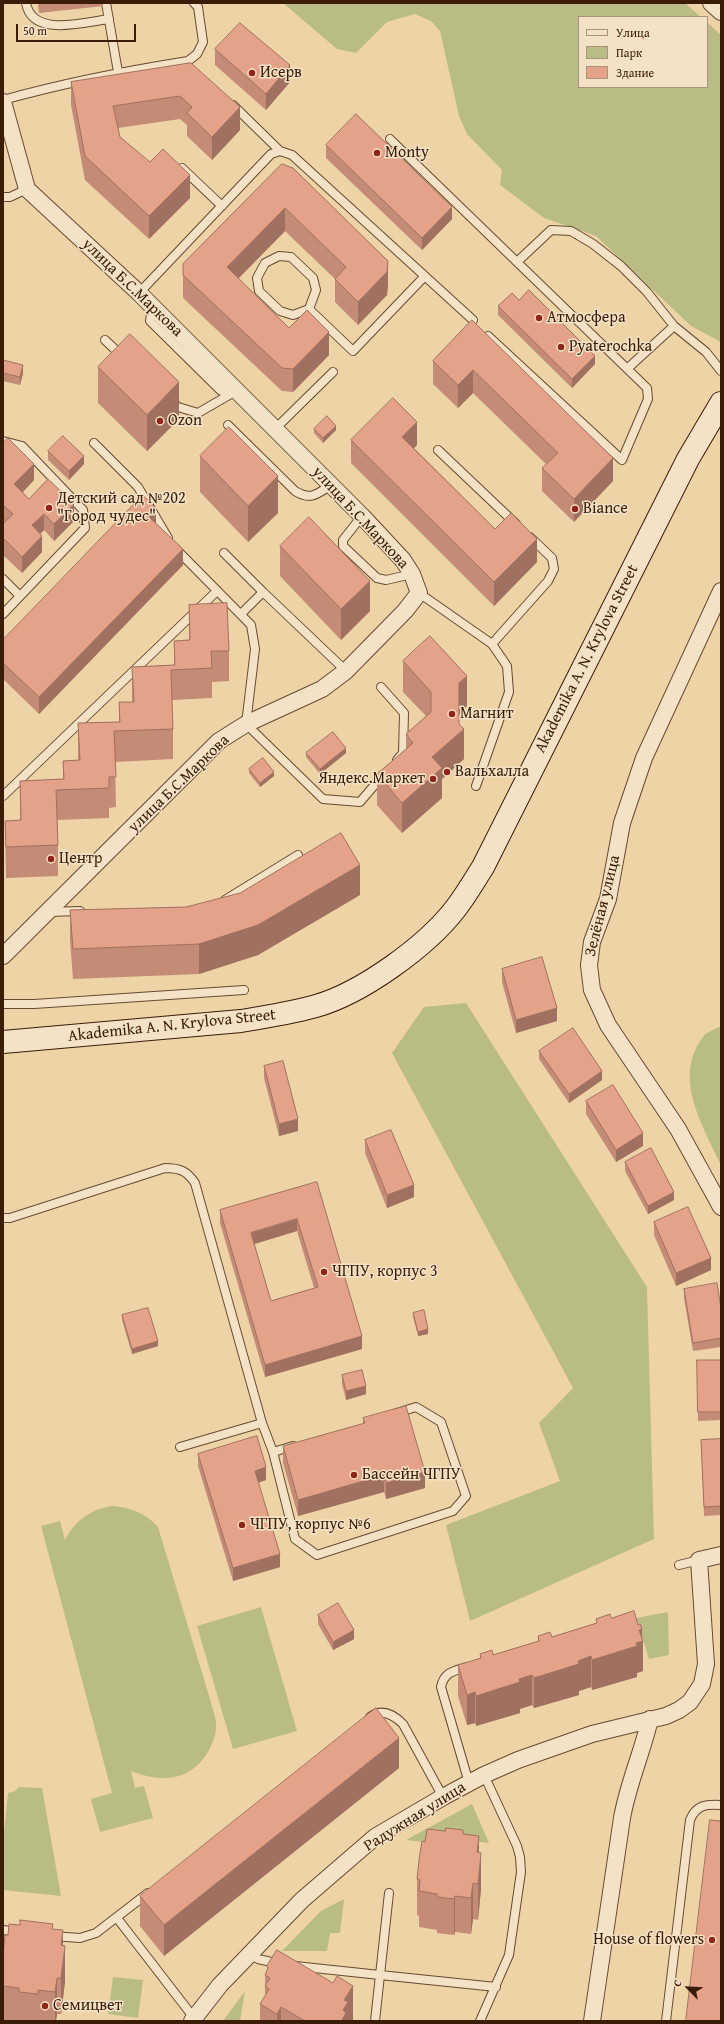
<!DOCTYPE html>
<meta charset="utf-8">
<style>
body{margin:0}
#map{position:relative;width:724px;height:2024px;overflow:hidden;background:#eed3a7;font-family:"Gentium Book Plus",serif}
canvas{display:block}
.frame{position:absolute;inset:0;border:4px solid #3a1c08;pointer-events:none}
.legend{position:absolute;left:578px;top:16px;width:130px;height:72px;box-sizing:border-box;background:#f4e2c6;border:1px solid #aa937a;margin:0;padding:5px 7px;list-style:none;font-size:12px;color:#3a1c08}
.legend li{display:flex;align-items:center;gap:8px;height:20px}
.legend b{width:20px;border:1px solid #aa937a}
.north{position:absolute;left:668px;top:1968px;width:40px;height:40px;-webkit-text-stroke:3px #f4e2c6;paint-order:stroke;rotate:294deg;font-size:11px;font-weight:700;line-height:16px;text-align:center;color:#3a1c08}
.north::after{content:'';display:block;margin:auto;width:14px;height:18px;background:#3a1c08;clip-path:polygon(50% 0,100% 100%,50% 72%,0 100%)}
.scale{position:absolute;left:16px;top:24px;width:120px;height:18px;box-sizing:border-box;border:2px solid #3a1c08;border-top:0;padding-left:5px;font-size:12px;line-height:14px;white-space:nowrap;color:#3a1c08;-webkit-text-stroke:3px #f4e2c6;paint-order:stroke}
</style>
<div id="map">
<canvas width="724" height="2024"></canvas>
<div class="frame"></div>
<ul class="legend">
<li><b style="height:5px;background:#f4e2c6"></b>Улица</li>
<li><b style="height:11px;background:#babc86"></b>Парк</li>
<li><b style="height:11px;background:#e4a289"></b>Здание</li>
</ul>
<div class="north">С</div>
<div class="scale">50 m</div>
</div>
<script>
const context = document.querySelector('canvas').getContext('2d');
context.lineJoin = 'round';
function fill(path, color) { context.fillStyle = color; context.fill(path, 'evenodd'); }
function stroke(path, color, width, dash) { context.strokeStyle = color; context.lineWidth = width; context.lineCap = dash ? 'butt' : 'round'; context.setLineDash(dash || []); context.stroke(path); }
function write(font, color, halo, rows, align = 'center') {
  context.font = font + ' "Gentium Book Plus",serif'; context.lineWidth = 3; context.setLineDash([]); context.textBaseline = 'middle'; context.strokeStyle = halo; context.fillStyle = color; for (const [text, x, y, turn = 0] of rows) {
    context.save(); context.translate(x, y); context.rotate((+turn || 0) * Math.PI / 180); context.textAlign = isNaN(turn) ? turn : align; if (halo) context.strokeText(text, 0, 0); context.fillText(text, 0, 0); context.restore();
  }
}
fill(new Path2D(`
 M283,3H685L701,17H579V87H707V22L721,35V342L691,326L596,236L544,218L500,185L502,170L467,134L459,116L440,31L431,21L415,14L387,22L356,53L337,49Z
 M466,1003L647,1287L654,1539L470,1621L446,1525L560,1481L539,1423L573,1388L392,1053L424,1007Z
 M721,1026V1165C703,1126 672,1077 703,1037C706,1032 716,1029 721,1026Z
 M111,1506C131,1507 145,1513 158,1527L210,1699C212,1707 215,1715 216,1723C217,1732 213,1742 209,1750C191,1782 161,1783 131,1771L135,1788L144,1786L153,1818L100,1832L91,1799L112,1793L41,1526L60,1521L65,1540C76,1520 88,1511 111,1506Z
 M261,1607L297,1731L233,1749L197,1626Z
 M668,1612L669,1655L649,1659L636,1618Z
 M19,1787L42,1788L61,1896L3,1890V1842L8,1793L15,1791Z
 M472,1804L489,1843L437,1837L432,1843L406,1840Z
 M344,1899L340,1933H330L327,1951H282L321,1911Z
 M113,1977L143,1980L138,2018L108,2014Z
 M245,1991L240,2021H223Z`), '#babc86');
const lane = new Path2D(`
 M26,3C32,38 85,22 109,19
 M106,3L118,72
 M3,100C64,83 125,71 188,61L197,54L203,42L198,7L194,3
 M233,105L280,151
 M390,139L647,388L648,399L622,460L488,336
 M182,168L222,206
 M3,197H10L27,189
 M279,256L291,257L313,278L316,290L309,309L293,315L280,311L259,291L257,278L265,263Z
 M517,262L551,230L571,231L593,244L621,266L647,292L674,326L706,352L721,371
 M139,293L271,154L280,151L292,155L473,320
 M152,306L150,321L221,391H236
 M309,309L353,351L424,277
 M105,340L123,357
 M628,368L674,326
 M172,401L178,407L198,413L236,391
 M228,425L295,491C311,501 317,494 331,485
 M275,429L333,372
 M3,441L22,446L83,510L85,528L3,614
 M94,443L138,487L168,538
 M438,450L516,524
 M362,516L343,540V546L377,578L386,580L412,574
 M176,549L251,625L255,649L246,724L323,799L360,802L384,774
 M224,553L263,592
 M3,579L20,596
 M419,593L492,644L507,666L509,692L476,786
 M241,614L263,592L346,671
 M492,644L548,581L554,569L552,558L530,537
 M381,687L404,713L403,753L397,760
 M3,796L217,591
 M225,900L298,855
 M49,912L80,911
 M3,1004H34L244,990
 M3,1218H10L165,1168C180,1168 187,1171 195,1183L262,1423L273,1452L295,1539L317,1555L453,1511L466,1496L441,1422L416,1407L397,1413
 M180,1447L262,1423
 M273,1452L293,1446
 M679,1565L699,1560
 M467,1667C454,1671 444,1672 441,1687L469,1783
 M370,1717C382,1708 394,1715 403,1724L443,1797
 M389,1893L380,1975L496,1987
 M117,1918L194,2018
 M3,1930L19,1932
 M52,1936L80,1938L96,1933L148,1893
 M249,1954L258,1959L280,1964
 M295,1966L380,1975L375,2021
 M480,2021L509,1955L521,1872L520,1857L517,1846L484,1775
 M666,2021L690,1820C696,1805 706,1804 721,1805`);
const street = new Path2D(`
 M711,3L721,12
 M3,102L27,189L139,293L362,516L403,560L412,574L419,593L405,611L346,671L322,689L246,724L219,741L3,956
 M721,591L644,758L622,823L608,899L592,942L589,965L592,990L608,1025L678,1129L721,1207
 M192,2021L220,1985L302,1900L375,1837L443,1797L484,1775L518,1760L592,1734L666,1716L679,1710L690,1702L702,1684L706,1664L699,1560L721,1555
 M592,2021L622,1818C628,1784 642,1753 650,1719`);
const secondary = new Path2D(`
 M3,1042L241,1021C266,1017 291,1013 316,1006C362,993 427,946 456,908C466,895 474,881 483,867L688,459L721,403`);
stroke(lane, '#674a30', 10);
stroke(street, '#674a30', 18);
stroke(secondary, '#3a1c08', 24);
stroke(lane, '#f4e2c6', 8);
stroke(street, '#f4e2c6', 16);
stroke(secondary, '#f4e2c6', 22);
fill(new Path2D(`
 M38,3H103V6L39,13Z
 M215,49L290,82L266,110L215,65Z
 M191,63L240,130L212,160L187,136V125L180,119L118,128L120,137L190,198L149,239L85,180L71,105V82Z
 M326,145L452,219L422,250L326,158Z
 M282,164L388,284L387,295L358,325L335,302V279L285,231L238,279L289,328L329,355L293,392L282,391L183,298V264Z
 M498,306L595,364L572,388L498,315Z
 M472,320L613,481L574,522L542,491V468L546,464L473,393L458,408L433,384V361Z
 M3,360L23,373L20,385L3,381Z
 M98,367L179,419L147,451L98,403Z
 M314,429L336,430L323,443L314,433Z
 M351,440L417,445L414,448L495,529L537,562L494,606L351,463Z
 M3,443L34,480L23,492L29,499L74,521L54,541L44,530L40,534L42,552L22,573L3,555V524L5,523L3,521Z
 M48,451L84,464L69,480L48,460Z
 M200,456L278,513L248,542L200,492Z
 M156,523L183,565L39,714L3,679V640Z
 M280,546L370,611L341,640L280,576Z
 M189,605L229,651V681L212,682V698L172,700L173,729V759L115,762L116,807L109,808V818L57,820L58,845V876L6,878L5,821L20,820V781L63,779V761L78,760V723L119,722V702H132V667L174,665V641L189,640Z
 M403,661L467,706L459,714V724L464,759L442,779V798L402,833L377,805V774L406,750V734L426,716L403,692Z
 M306,753H346L320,774L306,757Z
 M249,769L274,776L260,787L249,773Z
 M360,895L258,955L199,974L73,979L70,940V910L186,907Z
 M502,969L557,1021L516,1033L502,982Z
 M539,1051L602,1080L569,1103L539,1059Z
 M264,1066L298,1131L279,1136L264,1078Z
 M586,1101L643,1146L616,1162L586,1114Z
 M365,1140L414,1197L387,1208L365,1153Z
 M625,1162L674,1200L648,1214L625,1171Z
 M317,1182L362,1349L265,1377L220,1223V1210ZM297,1231L314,1288L271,1301L254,1244Z
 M654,1222L711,1270L676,1286L654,1235Z
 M684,1289L721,1308V1347L693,1351L684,1298Z
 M413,1313L428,1334L418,1336L413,1317Z
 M122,1315L158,1346L132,1354L122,1320Z
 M697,1360H721V1420L698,1421Z
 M342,1375L366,1394L346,1400L342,1384Z
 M363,1418L425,1488L386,1499L384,1492L298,1516L283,1463V1446L363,1424Z
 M721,1439V1515L704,1516L701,1440Z
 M198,1454L266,1480L258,1482L280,1567L233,1581L198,1466Z
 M318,1615L354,1639L333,1650L318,1624Z
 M611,1618L642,1637L643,1671L637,1673V1677L592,1690L591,1687L579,1691V1695L534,1708L532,1705L520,1709V1713L476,1726L475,1723L467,1725L458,1696V1665L480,1659V1654L493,1655L538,1641V1636L552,1637L596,1623V1619Z
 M399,1768L164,1956L140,1926V1896Z
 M463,1834L479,1853L481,1889L478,1920L473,1919L471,1934L455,1932L454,1935L437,1933V1930L419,1927V1916L417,1915V1879L425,1842Z
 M53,1929L63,1946L65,1982L61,2014H57L56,2021H3V1955L8,1935Z
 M267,1966L353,2021H260V2004L265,1996V1975L267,1971Z`), '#c48b76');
fill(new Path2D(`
 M290,65V82L266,110V94Z
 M240,107V130L212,160V137Z
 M190,175V198L149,239V216Z
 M452,207V219L422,250V238Z
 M285,208V231L227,290V267Z
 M388,261V284L387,295L358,325V302Z
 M329,332V355L293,392V369Z
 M595,356V364L572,388V379Z
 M23,365V373L20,385V377Z
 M473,370V393L458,408V385Z
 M179,382V419L147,451V415Z
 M417,422V445L402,460V437Z
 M336,426V430L323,443V438Z
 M84,456V464L69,480V471Z
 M613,458V481L574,522V499Z
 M34,464V480L14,501V484Z
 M278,476V513L248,542V506Z
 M74,504V521L54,541V524Z
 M156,508V524L148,516Z
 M44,514V530L32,542V525Z
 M42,536V552L22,573V557Z
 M537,539V562L494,606V582Z
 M183,549V565L39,714V697Z
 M370,581V611L341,640V609Z
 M467,676V706L459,714V733L464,729V759L442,779V798L402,833V803L432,757L459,683Z
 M346,748V753L320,774V769Z
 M274,772V776L260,787V783Z
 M360,865V895L258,955L199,974V944Z
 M557,1008V1021L516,1033V1020Z
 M602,1071V1080L569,1103V1094Z
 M298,1119V1131L279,1136V1124Z
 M643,1133V1146L616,1162V1150Z
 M414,1185V1197L387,1208V1195Z
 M674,1192V1200L648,1214V1206Z
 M297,1219V1231L251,1245V1233Z
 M711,1258V1270L676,1286V1273Z
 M428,1329V1334L418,1336V1332Z
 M362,1336V1349L265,1377V1365Z
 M158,1341V1346L132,1354V1349Z
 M366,1386V1394L346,1400V1391Z
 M266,1467V1480L255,1484V1471Z
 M425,1472V1488L386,1499V1483Z
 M384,1475V1492L298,1516V1500Z
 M280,1554V1567L233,1581V1568Z
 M642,1629V1641H643V1671L637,1673V1677L592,1690V1660L636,1643L639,1630Z
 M354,1630V1639L333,1650V1642Z
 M591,1656V1687L579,1691V1695L534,1708V1678L578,1661Z
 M532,1675V1705L520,1709V1713L476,1726V1696L519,1679Z
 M475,1692V1723L467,1725V1695Z
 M399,1738V1768L164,1956V1925Z
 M479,1836V1872L477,1852Z
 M481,1853V1889L478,1920V1884Z
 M473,1883V1919L471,1934V1898Z
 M455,1896V1932L454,1935V1899Z
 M63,1930V1961L65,1946V1982L61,2014V1945Z
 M57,1978V2014L56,2021H55V1992Z
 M353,1986V2021H342L344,2000Z
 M281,2007V2021H277V2014Z`), '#a07160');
const building = new Path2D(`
 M240,23L290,65L266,94L215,49Z
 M191,63L240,107L212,137L187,113L192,107L180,96L113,106L120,137L150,162L163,149L190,175L149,216L85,156L71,82Z
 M356,114L452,207L422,238L326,145Z
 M282,164L293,168L388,261L387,272L358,302L335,279L346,267L285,208L227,267L289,328L307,310L329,332L293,369L282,368L183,275V264Z
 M529,290L595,356L572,379L498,306L512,293L519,300Z
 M472,320L613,458L574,499L542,468L558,453L473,370L458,385L433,361Z
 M130,334L179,382L147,415L98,367Z
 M3,360L23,365L20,377L3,373Z
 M393,398L417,422L402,437L495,529L511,513L537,539L494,582L351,440Z
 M327,416L336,426L323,438L314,429Z
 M229,427L278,476L248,506L200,456Z
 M63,436L84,456L69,471L48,451Z
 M8,438L34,464L14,484L29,499L48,479L74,504L54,524L44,514L32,525L42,536L22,557L3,538V524L13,514L3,505V443Z
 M143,495L156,508L148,516L183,549L39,697L3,663V640Z
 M309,517L370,581L341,609L280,546Z
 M227,603L229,651H211L212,668L171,670L173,729L114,731L116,777H109V788L56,790L58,845L6,847L5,821L21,820L20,781L64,779L63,761L80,760L78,723L120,722L119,702H134L132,667L175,665L174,641L190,640L189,605Z
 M430,636L467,676L459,683V724L464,729L432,757L442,768L402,803L377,774L413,743L406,734L431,712V692L403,661Z
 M333,732L346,748L320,769L306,753Z
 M263,758L274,772L260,783L249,769Z
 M341,833L360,865L258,925L199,944L73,949L70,910L186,907L240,893Z
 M542,957L557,1008L516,1020L502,969Z
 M573,1028L602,1071L569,1094L539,1051Z
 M283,1061L298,1119L279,1124L264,1066Z
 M613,1085L643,1133L616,1150L586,1101Z
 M391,1130L414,1185L387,1195L365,1140Z
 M651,1148L674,1192L648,1206L625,1162Z
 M317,1182L362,1336L265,1365L220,1210ZM297,1219L318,1287L271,1301L251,1233Z
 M688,1207L711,1258L676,1273L654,1222Z
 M717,1283L721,1308V1338L693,1343L684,1289Z
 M148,1308L158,1341L132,1349L122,1315Z
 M424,1310L428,1329L418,1332L413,1313Z
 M697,1360H721V1412H698Z
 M362,1370L366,1386L346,1391L342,1375Z
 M406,1406L425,1472L386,1483L384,1475L298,1500L283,1446L365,1423L363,1418Z
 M257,1436L266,1467L255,1471L280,1554L233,1568L198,1454Z
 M721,1439V1506L704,1507L701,1440Z
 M338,1603L354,1630L333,1642L318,1615Z
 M634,1611L638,1625L640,1624L642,1629L639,1630L643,1641L636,1643L637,1646L592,1660L591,1656L578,1661L579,1664L534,1678L532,1675L519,1679L520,1682L476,1696L475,1692L467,1695L458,1665L481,1658L480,1654L492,1650L493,1655L539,1641L538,1636L550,1632L552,1637L597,1623L596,1619L610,1614L611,1618Z
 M376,1708L399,1738L164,1925L140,1896Z
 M710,1820L721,1821V2021H686Z
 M446,1828L463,1830V1834L479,1836L477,1852L481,1853L478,1884L473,1883L471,1898L455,1896L454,1899L437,1897V1894L419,1891L420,1880L417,1879L419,1860L422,1841L425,1842L427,1829L445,1831Z
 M20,1920L53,1924L52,1929L63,1930L61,1945L65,1946L61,1978H57L55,1992L38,1990V1994L19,1992V1988L3,1986V1955L5,1935H8L9,1924L20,1925Z
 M277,1950L333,1983L337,1976L353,1986L344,2000L348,2002L343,2010L346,2013L342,2020L344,2021H305L281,2007L277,2014L260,2004L269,1989L265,1986L270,1978L265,1975L268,1968L267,1966Z`);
fill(building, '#e4a289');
stroke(building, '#a07160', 1);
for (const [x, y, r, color] of [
 [252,73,4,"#8f2418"],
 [377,153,4,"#8f2418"],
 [539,318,4,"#8f2418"],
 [561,347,4,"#8f2418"],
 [160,421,4,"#8f2418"],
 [49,508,4,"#8f2418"],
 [575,509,4,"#8f2418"],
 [452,714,4,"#8f2418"],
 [447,772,4,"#8f2418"],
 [433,779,4,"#8f2418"],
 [51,859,4,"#8f2418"],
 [324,1272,4,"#8f2418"],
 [354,1475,4,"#8f2418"],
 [242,1525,4,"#8f2418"],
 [712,1940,4,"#8f2418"],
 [45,2006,4,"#8f2418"]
]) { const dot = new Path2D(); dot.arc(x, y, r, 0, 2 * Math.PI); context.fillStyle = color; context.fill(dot); stroke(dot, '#f4e2c6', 1.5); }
write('16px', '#3a1c08', '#f4e2c6', [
 ["Исерв",260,73],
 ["Monty",385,153],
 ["Атмосфера",547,318],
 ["Pyaterochka",569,347],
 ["Ozon",168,421],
 ["Детский сад №202",57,499],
 ["\"Город чудес\"",57,517],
 ["Biance",583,509],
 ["Магнит",460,714],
 ["Вальхалла",455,772],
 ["Яндекс.Маркет",425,779,"right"],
 ["Центр",59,859],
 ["ЧГПУ, корпус 3",332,1272],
 ["Бассейн ЧГПУ",362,1475],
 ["ЧГПУ, корпус №6",250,1525],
 ["House of flowers",704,1940,"right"],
 ["Семицвет",53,2006]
], 'left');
write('16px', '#3a1c08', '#f4e2c6', [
 ["улица Б.С.Маркова",132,288,44],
 ["улица Б.С.Маркова",360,518,47],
 ["Akademika A. N. Krylova Street",587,659,-63],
 ["улица Б.С.Маркова",179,784,-44],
 ["Зелёная улица",603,906,-76],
 ["Akademika A. N. Krylova Street",172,1026,-6],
 ["Радужная улица",415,1817,-32]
]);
</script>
